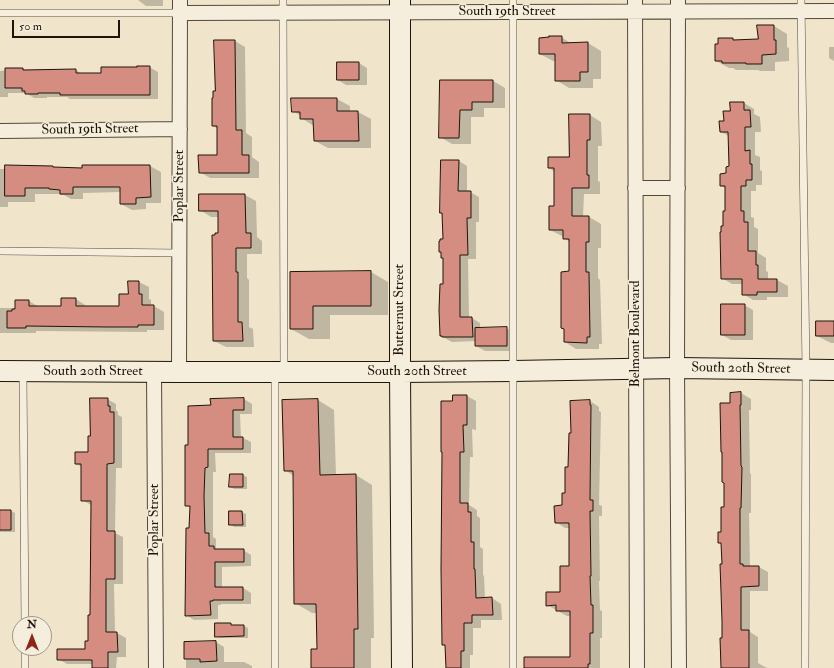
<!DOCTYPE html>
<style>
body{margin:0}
#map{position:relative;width:834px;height:668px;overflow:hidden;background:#f0e5cb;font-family:"IM FELL Double Pica",serif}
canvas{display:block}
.north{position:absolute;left:12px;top:616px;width:40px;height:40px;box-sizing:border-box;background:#f5eedd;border:1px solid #a09788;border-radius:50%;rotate:0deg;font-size:11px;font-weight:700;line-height:16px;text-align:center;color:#201408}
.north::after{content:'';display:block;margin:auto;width:14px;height:18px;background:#8f2418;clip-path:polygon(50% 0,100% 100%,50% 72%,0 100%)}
.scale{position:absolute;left:12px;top:20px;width:108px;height:18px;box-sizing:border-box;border:2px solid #201408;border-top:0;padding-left:5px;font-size:12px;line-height:14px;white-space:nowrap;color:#201408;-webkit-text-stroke:3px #f5eedd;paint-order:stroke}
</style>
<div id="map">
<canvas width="834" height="668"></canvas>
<div class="north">N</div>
<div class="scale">50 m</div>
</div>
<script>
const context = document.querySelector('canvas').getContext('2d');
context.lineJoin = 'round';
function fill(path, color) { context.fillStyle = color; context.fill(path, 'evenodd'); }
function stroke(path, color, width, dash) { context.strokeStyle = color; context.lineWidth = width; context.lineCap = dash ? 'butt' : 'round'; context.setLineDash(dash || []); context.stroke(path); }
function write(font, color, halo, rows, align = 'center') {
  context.font = font + ' "IM FELL Double Pica",serif'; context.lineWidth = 3; context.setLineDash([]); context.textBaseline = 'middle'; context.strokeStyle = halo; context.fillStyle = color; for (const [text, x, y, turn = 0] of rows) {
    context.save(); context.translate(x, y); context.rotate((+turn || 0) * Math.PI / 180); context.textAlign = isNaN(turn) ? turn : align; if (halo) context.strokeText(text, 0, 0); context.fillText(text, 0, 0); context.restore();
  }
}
fill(new Path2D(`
 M138,0H163V6H146Z
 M774,26L787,34V47L789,48V61L775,62V71H760L758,70H736L733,68H729L716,61L732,39L735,41L759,40Z
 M561,37L572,44L588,43L601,51V79H593V88H569L556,80V61H553L540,54Z
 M235,41L245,47L246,133L252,137V157L259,162V178H210L200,172L218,156V129L213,126L216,92Z
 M829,47H834V61L829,58Z
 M359,63L367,68V85H346L338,80Z
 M149,67L158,72V99H70L67,97H47V98H34L26,93H8V97H0V71L23,69L26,71L76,70L82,74H102Z
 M441,81H493L505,88V108H484V117H471V144H452L440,137Z
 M337,99L350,106V112H358L371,119V148H328L315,141L314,126L301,118V116L293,111Z
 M744,103L754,109V114L760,117L761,132H755V155L760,157V170L762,171V185H756V191H751V217L754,218V227L758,229V253L766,258V271L768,272V280H777L788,286V297H767V300H753L743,294V284H732L722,278L724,227L726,212V188L721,186L727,174L730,167L729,136L721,132L725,122L731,112Z
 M590,115L601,122L602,146H598V181L600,182V194H584L583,217H589L601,224V248H598V278L600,280L602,344H599V349H576L565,342L570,272V242L564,238V236H562L550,230L555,207V172L549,168L570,158Z
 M459,161L467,166V192H470L479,197V222H476V259H468L469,318H472L480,323V329L506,328L515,333V351H485L476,346V341L452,342L441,336L444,285V258L442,253L440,252L444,240Z
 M83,166H150L161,172V203H146V209L132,210L121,204V192L83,193V199H71L64,195H61L58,194H35V202H8V207H0V169H83Z
 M200,195H245L256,201L257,237L262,241V254H247V278L249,280V327L253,329L254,347H226L214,341L219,217H211L200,210Z
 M371,272L388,282V315H330V339H309L291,329V273Z
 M139,282L149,287V299L151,300V306H154L164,312V330H147V332L36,331V333H0V308H16L29,301L39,307H62L76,299L85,305V307H120Z
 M744,305L753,310V340H731L722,335Z
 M834,322V343H831L817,336Z
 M741,393L751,399V410H749L750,473L751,474V513H749L750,567H759L768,572V591H750V632L758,637V663L767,668H722L723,565L722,544L719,542L722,533L725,508L731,404V394Z
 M454,396H467L476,401V430L472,429L473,457H470L469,505L477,510V516L480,518V547L483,549V575L484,576L485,598H492L501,604L502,620H481V628H473V655H470V668H447V647L443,645Z
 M107,399L116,404V410L118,412V415L122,417V468H116L115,533L123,537V584H114L115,633H117L126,638V657H117L116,668H93V664H67L58,659L86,650L89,642L91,616V505L82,500V467L76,464L90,453L91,437Z
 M244,399L252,404V414H240L241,438H243L251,442V453H215L216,472H213V537L216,539V549L219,550H243L251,555V566L222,567V588H243L251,593V604H221V605H218V619L194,620L186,615L191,508L186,505L189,446L212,406Z
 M318,400L334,410L336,476L356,475L372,485L374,638H371V668H312L318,650L317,613H312L295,603L294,476L285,470Z
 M590,401L599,407V411L601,412L599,505L602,506V516H599L600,581H599L600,610L602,611V638H600V668H527L571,658V616H567L547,605L562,592L570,567V528H565L556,522L564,506L566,494L569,468L572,434Z
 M243,475L247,477V489H234L230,487Z
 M0,511H11L15,513V532H0Z
 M242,512L246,514V527H234L230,524Z
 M230,624L233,626H244L248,628V638H220L216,636Z
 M216,642L224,647V662H244L252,666V668H186V659L185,658Z`), '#0003');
const building = new Path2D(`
 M757,25H774V40H776V54L762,55V64H746V63H722V61H715V44H718V38H733V40L758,39Z
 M549,36H562V43L588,42V72H580V81H555V54H539V38L549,37Z
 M214,40H235L236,130H242V155H249V173H199L198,155H217V126H212V98H213V91H215Z
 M337,62H359V80H337Z
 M137,66H150V95H60V93H38V94H25V91H22V88H5V68H23V70L76,69V73H101V67H137Z
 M440,80H493V102H472V110H460L459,138H439Z
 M291,98H337V111H358L359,141H314L313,119H300V112H292Z
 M730,102H744V110H750L751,127H745V151L750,150V164H752V180H746V186H741V211H744V222H748V251H756V265H758V279H777V292H757V295H742V279H721L720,232H721V226H723V211H725V186H720V174L726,173V167L729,166L728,132H720L719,121H724L723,111H730Z
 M569,114H590V140H587V175H589V188H572V216H589V242H586V272H589L590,337H587V343L564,342V329L561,328V272L569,271V239H563V230H549V206H554V168H548V157H569Z
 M441,160H459L458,191H471V218H467L468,255H460V317H472L473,337H442V336H440L439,310L440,284H443V258H441V252H439V241H440V239H443L442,213H440Z
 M5,165L53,166V167L82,168V165H150L151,197L136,198V204H120V187H73V194H60V190L49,189V188H25V196H5Z
 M199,194H245L246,233H251V248H236V272H238V322H242L243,341H213L212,235H215V233H218V211H199Z
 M371,271V306H313V329H290V272Z
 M128,281H139V294H142V305H154V325H138V327H107L26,326V328H7V311H12V309H15V300H29V306H61V298H76V306H119V294H128Z
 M721,304H745V335H721Z
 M816,321H834V336H816Z
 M507,327V346H475V328Z
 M741,392V405H740L741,466L742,467L741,508H740V564H743V566H759V586L741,587V630H749V668H721L720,638H722V621L720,564H722L721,543H718V532H721V507H724V483L722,482V452H721L720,403H730V393Z
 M453,395H467V425H463L464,452H460V503H468V512H471V542H474V569H475L476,598L492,597L493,615H472V623H464V651H461V668H446L445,645H442L441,569L442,452H441V401H452Z
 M90,398H108V406H110V412H114V463L107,464V531H115V579H106V632H117L118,652H108V668H92V660H57V649H85V641H88V615H90L91,501H81V464H75V452H88V436H90Z
 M244,398V410H233V437H243V449H208V467L205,468L204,496L205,533H209V546H214V549H244V562H215V587H243V600H213V601H210L211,615L185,616L186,528H189L190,506H185V445H188V406L211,405L210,399Z
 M318,399L320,475L356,474L358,629H354V668H311V649H317L316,604H294L293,471H284L282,400Z
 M590,400V405H591L590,500H593V511H590L591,576H590L591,605H593V633H590V664H588V668H524V657H570V611H556V605L546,606V592H560V566H569V523H555L554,506L562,505V493H565V467H568L569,433H571L570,401Z
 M230,474H243V487H229Z
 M0,510H11V530H0Z
 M229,511H242L243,525H229Z
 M215,623H231V625H244V636L215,637Z
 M216,641L217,661L200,662V659H184V642Z`);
fill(building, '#d48d80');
stroke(building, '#201408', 1);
const lane = new Path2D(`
 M283,0L284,370
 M513,0V668
 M801,0L806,370L805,668
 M0,13H180
 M0,251L179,253
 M275,372V668
 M23,373L25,624
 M25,648V668`);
const street = new Path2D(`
 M635,0L637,668
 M678,0L677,368L679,668
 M180,13L834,11
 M0,131L180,129
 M635,188H678
 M154,372L156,668
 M179,372L180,0`);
const secondary = new Path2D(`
 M400,0V372L402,668
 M0,371L179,372H400L513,371L677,368L834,370`);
stroke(lane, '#544839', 8);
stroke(street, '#544839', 16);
stroke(secondary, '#201408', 22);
stroke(lane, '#f5eedd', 7);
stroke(street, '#f5eedd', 14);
stroke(secondary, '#f5eedd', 20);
write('14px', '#201408', '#f5eedd', [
 ["South 19th Street",507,12],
 ["South 19th Street",90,130,-1],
 ["Poplar Street",180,186,-90],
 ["Butternut Street",400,310,-90],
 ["Belmont Boulevard",636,334,-90],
 ["South 20th Street",741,369,1],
 ["South 20th Street",93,372],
 ["South 20th Street",417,372],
 ["Poplar Street",155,520,-90]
]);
</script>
